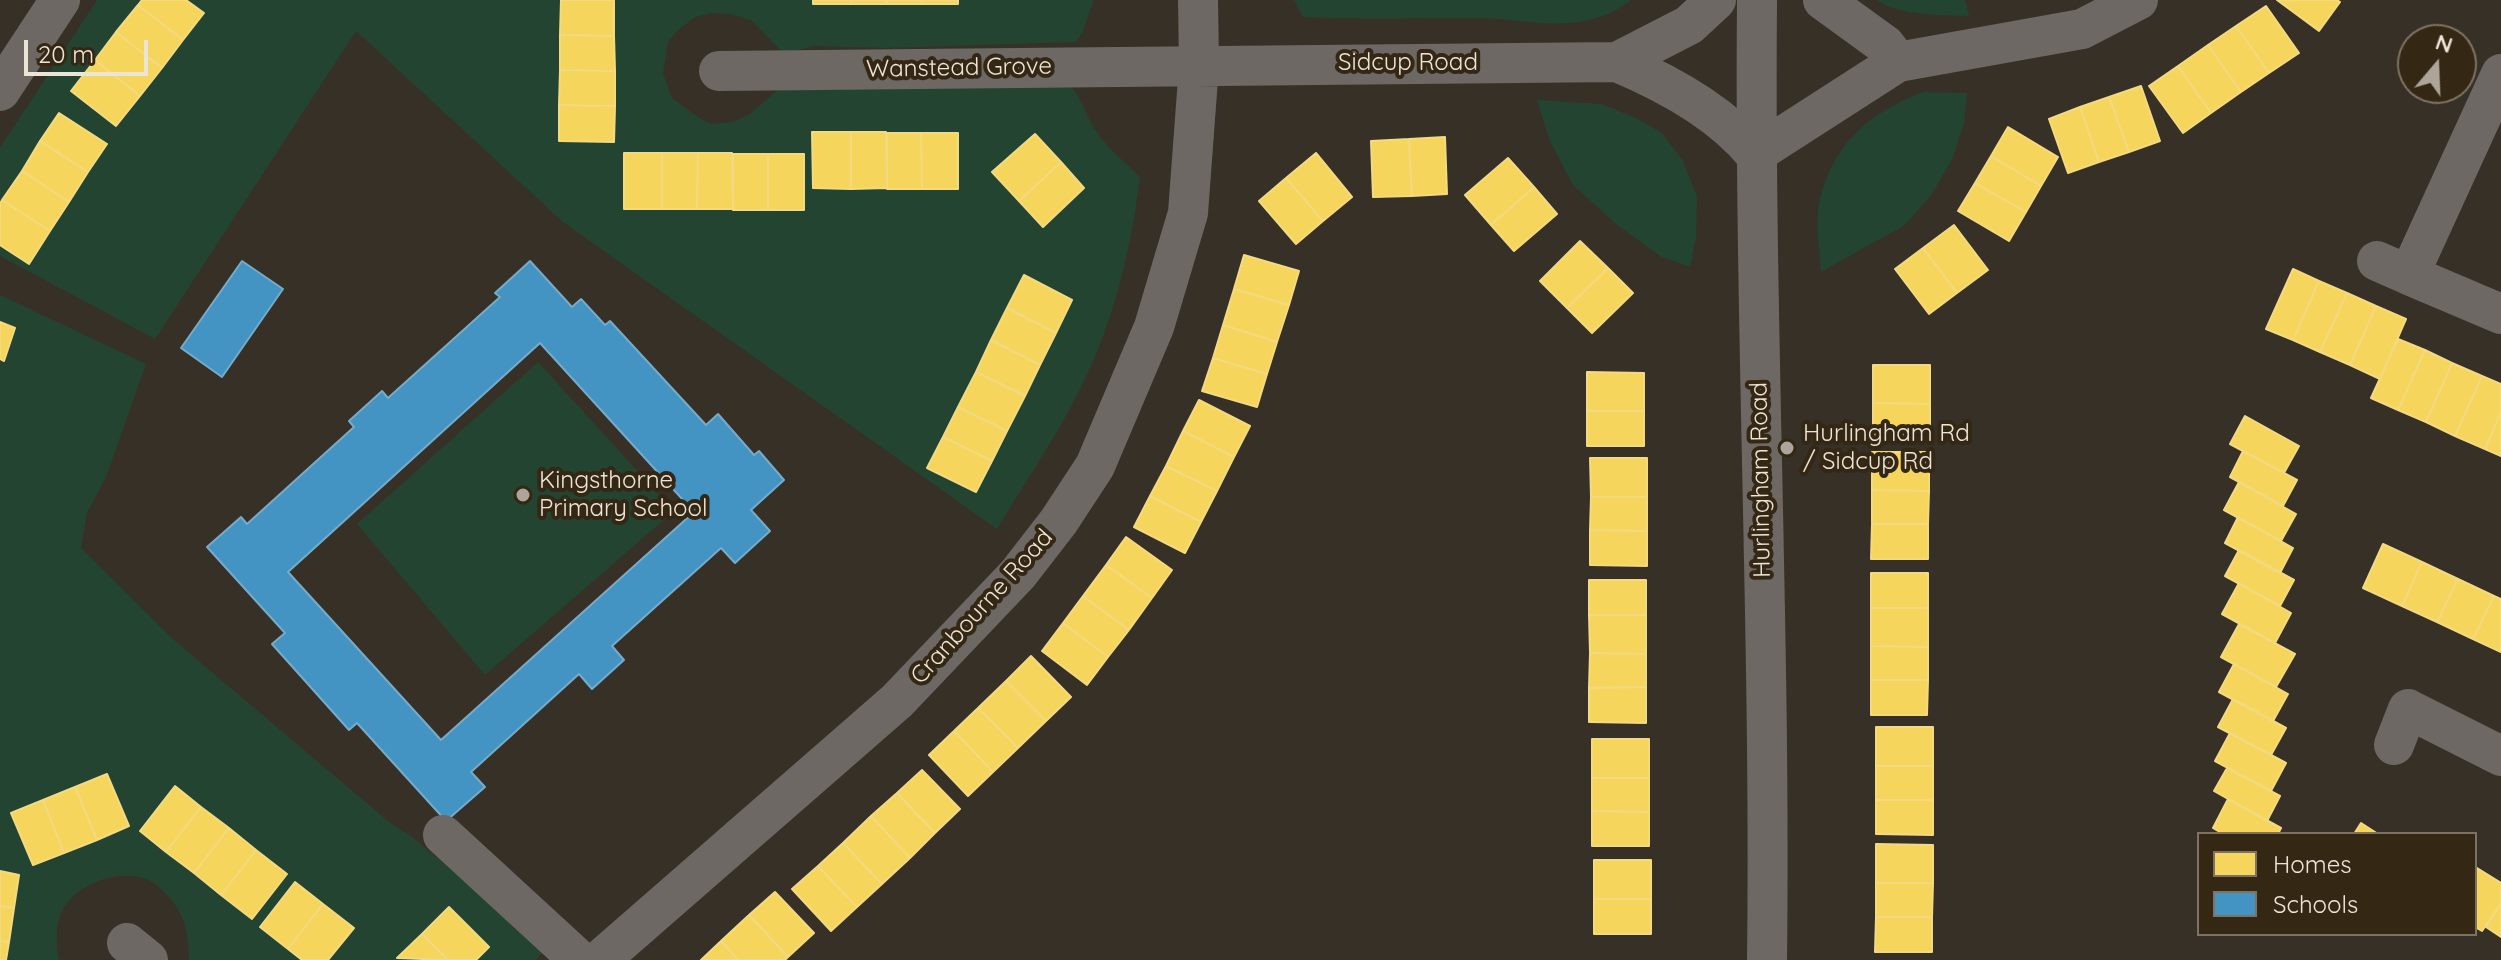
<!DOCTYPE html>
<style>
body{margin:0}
#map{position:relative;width:2501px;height:960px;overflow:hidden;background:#373026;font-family:Quicksand,sans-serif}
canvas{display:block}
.legend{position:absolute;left:2197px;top:832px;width:280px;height:104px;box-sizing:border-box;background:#342714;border:2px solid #7e7362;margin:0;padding:10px 14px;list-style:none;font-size:24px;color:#ede4d8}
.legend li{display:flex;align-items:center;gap:16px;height:40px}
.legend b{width:40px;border:2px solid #7e7362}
.north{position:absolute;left:2397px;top:24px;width:80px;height:80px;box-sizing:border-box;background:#342714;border:2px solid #7e7362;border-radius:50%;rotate:19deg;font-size:22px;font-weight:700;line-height:32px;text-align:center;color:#ede4d8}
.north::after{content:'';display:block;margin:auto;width:28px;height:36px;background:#ada59a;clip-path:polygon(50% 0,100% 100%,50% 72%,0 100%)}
.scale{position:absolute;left:24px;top:40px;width:124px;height:36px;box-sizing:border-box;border:4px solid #ede4d8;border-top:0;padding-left:10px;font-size:24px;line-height:28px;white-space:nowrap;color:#ede4d8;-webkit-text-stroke:6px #342714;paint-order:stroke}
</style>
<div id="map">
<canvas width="2501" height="960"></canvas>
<ul class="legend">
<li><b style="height:22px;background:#f6d55c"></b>Homes</li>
<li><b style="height:22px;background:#4393c3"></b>Schools</li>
</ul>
<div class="north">N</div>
<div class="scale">20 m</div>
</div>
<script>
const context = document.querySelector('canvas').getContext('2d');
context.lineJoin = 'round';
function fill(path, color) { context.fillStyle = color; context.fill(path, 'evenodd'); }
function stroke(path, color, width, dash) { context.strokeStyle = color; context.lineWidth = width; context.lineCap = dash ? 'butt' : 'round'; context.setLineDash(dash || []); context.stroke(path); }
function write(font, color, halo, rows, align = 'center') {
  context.font = font + ' Quicksand,sans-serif'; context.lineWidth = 8; context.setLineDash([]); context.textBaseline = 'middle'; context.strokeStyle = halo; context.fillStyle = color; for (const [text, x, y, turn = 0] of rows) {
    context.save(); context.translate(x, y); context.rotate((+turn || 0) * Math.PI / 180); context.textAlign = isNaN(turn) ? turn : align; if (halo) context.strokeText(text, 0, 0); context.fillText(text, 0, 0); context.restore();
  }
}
fill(new Path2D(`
 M97,0H1094L1082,33L1075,42L885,48L815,46L783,53L751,20L730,14L712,13L695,17L678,30L668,42L663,74L672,98L699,118L712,124L732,122L749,115L781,87L1067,83C1082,96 1085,115 1096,131C1108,149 1125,162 1140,177C1131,248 1114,322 1081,387C1057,436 1025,482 997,529L563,222L356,31L155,339L0,256V148Z
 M1294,0H1632C1623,5 1614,12 1605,15C1563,32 1519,18 1476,18C1418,18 1360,20 1303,17Z
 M1877,0H1965L1969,16C1943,15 1899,16 1877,0Z
 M1923,92L1967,93L1964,123L1953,157L1932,194L1905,225L1821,272C1820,251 1815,225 1819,204C1832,144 1868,113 1923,92Z
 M1537,100L1602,104L1638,119L1662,133L1683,161L1697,197L1696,237L1690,267L1660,256L1616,224L1573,185L1549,139Z
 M0,295L146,364L106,477L87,513L81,548L174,640L389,822L412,837L547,949L535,960H189C188,946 188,930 182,917C176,903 158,882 143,878C115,870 76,884 62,911C55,925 56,944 59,960H0Z
 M538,362L674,511L485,675L357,524Z`), '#244432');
const homes = new Path2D(`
 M142,0H186L204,13L183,40L138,5Z
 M561,0H614V36L560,35Z
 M813,0H851V4H813Z
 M851,0H886V4H851Z
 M887,0H922V4H887Z
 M922,0H958V4H922Z
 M2277,0H2337L2340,2L2319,31Z
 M138,5L183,40L162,68L116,32Z
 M2266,6L2299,53L2269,73L2236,26Z
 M2236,26L2269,73L2241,92L2208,45Z
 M116,32L162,68L140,96L95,60Z
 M560,35L614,36L615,71L560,70Z
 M2208,45L2241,92L2211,113L2178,66Z
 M95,60L140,96L116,126L71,91Z
 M2178,66L2211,113L2183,133L2149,86Z
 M560,70L615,71V106L559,105Z
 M2141,86L2160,141L2129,152L2109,97Z
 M2109,97L2129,152L2099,162L2080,107Z
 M559,105L615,106L614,142L559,141Z
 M2080,107L2099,162L2068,173L2049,119Z
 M59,113L107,144L88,172L40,141Z
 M2008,127L2058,157L2041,186L1991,156Z
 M812,132H851V189L813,188Z
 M851,132H886L887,188L851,189Z
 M887,133H921L922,189H887Z
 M921,133H958V189H922Z
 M1035,134L1061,162L1019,201L992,172Z
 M1445,137L1447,194L1412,196L1409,139Z
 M1409,139L1412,196L1373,197L1371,141Z
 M40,141L88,172L69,202L22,171Z
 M624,153H662V209H624Z
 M662,153H698L697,209H662Z
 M698,153H732L733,209H697Z
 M1316,153L1352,197L1323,221L1286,178Z
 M733,154H768V210H733Z
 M768,154H804V210H768Z
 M1991,156L2041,186L2026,212L1975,183Z
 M1508,158L1534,187L1491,225L1465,195Z
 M1061,162L1084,188L1043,227L1019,201Z
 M22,171L69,202L50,231L2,200Z
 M1286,178L1323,221L1296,244L1259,201Z
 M1975,183L2026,212L2009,241L1958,211Z
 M1534,187L1557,214L1514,251L1491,225Z
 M2,200L50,231L29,264L0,245V204Z
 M1954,225L1988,270L1957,293L1923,248Z
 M1580,241L1608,268L1567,308L1540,281Z
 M1923,248L1957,293L1929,314L1895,269Z
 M1244,255L1299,271L1289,305L1234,289Z
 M1608,268L1633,293L1592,333L1567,308Z
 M2293,269L2319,281L2293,340L2266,329Z
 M1024,275L1072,300L1056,333L1007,308Z
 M2319,281L2347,293L2320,352L2293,340Z
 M1234,289L1289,305L1277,342L1223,325Z
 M2347,293L2376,306L2350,365L2320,352Z
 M2376,306L2406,319L2380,379L2350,365Z
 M1007,308L1056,333L1040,365L991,340Z
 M0,322L15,328L4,361L0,359Z
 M1223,325L1277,342L1267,374L1213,358Z
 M2398,339L2425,350L2398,410L2371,398Z
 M991,340L1040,365L1025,396L976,372Z
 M2425,350L2452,363L2426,422L2398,410Z
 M1213,358L1267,374L1257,407L1202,391Z
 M2452,363L2482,376L2455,436L2426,422Z
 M1873,365H1930V404L1873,403Z
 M976,372L1025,396L1007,431L958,407Z
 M1587,372L1644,373V411H1587Z
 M2482,376L2501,384V412L2485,449L2455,436Z
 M1199,400L1250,426L1234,457L1183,431Z
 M1873,403L1930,404V439L1873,438Z
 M958,407L1007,431L992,461L943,437Z
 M1587,411H1644V446H1587Z
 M2501,412V456L2485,449Z
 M2245,416L2299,446L2284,473L2230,444Z
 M1183,431L1234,457L1217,491L1166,466Z
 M943,437L992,461L976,492L927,468Z
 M2243,451L2297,480L2283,506L2230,477Z
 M1872,452H1929V491L1872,490Z
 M1590,458H1647V497H1591Z
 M1166,466L1217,491L1201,522L1150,496Z
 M2239,482L2296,514L2281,541L2224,510Z
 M1872,490L1929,491L1928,524H1872Z
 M1150,496L1201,522L1185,553L1134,527Z
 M1591,497H1647V531L1590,530Z
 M2238,517L2293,548L2280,573L2225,543Z
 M1872,524H1928V559H1871Z
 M1590,530L1647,531V566L1590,565Z
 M1126,537L1172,570L1152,598L1106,565Z
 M2383,544L2422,562L2402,606L2363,588Z
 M2239,550L2294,580L2280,606L2225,576Z
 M2422,562L2458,579L2437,622L2402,606Z
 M1106,565L1152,598L1129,630L1083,596Z
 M1871,573H1928V608H1871Z
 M2458,579L2494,596L2473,639L2437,622Z
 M1589,580H1646V615H1589Z
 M2239,583L2291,613L2275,643L2222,614Z
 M1083,596L1129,630L1108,657L1063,623Z
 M2494,596L2501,599V652L2473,639Z
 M1871,608H1928V647L1871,646Z
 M1589,615H1646V654L1590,653Z
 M1063,623L1108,657L1087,685L1042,651Z
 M2239,624L2295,654L2276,687L2221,657Z
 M1871,646L1928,647V680H1871Z
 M1590,653L1646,654V687L1589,688Z
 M1031,656L1071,697L1046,721L1006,681Z
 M2234,664L2288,694L2273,721L2219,692Z
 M1871,680H1928L1927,715H1871Z
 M1006,681L1046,721L1018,748L978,708Z
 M1646,687V723L1589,722V688Z
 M2233,699L2286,728L2271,755L2218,727Z
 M978,708L1018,748L993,772L954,731Z
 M1876,727H1933V766H1876Z
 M954,731L993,772L968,796L929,755Z
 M2230,733L2286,763L2271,791L2215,761Z
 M1592,739H1649V778H1592Z
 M1876,766H1933V800H1876Z
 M2227,768L2280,796L2267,821L2214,791Z
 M922,770L960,809L935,833L897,793Z
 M107,774L129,826L97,840L75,787Z
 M1592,778H1649V812L1592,811Z
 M175,786L201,807L166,852L140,831Z
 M75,787L97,840L64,853L43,800Z
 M897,793L935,833L910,858L871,816Z
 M2228,799L2281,828L2278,834H2223L2213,828Z
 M43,800L64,853L33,865L11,813Z
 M1876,800H1933V835L1876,834Z
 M201,807L229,828L194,873L166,852Z
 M1592,811L1649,812V846H1592Z
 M871,816L910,858L882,884L843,843Z
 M2361,823L2378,834H2354Z
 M229,828L256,850L221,895L194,873Z
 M843,843L882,884L857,907L818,866Z
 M1876,844L1933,845V883H1876Z
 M256,850L287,874L252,919L221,895Z
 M1594,860H1651V899H1594Z
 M818,866L857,907L831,931L792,889Z
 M2477,868L2501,883V903L2482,931L2475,927V871Z
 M0,871L19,875L14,908L0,906Z
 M295,882L323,904L288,949L260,927Z
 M1876,883H1933L1932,917H1876Z
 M775,892L814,933L788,957L749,915Z
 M1594,899H1651V934H1594Z
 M2501,903V937L2486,927Z
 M323,904L354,928L328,960H302L288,949Z
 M0,906L14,908L9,942L0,941Z
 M449,907L489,947L476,960H448L422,934Z
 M749,915L788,957L785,960H738L721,941Z
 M1876,917H1932V952H1875Z
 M422,934L448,960L397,958Z
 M0,941L9,942L6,960H0Z
 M721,941L738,960H701Z`);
fill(homes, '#f6d55c');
stroke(homes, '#f3da81', 2);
const schools = new Path2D(`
 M242,261L283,289L222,377L181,348Z
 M530,261L572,307L581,299L605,325L610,321L706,425L718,414L754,455L759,451L784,480L751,510L770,531L735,563L721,548L612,646L624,660L592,689L579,674L471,772L485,787L446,821L357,723L349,730L272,644L285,633L207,547L241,517L247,524L354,427L349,421L382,391L388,398L500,297L495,293ZM540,343L694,512L441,740L288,572Z`);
fill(schools, '#4393c3');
stroke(schools, '#76abc9', 2);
stroke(new Path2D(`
 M1757,0C1754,320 1771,640 1767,960
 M1823,0L1885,45L1898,62
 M1617,62C1667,83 1721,112 1755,154L1898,62L2082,29L2138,0
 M719,71L1617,62L1689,25L1716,0
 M0,91L60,0
 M2377,261L2409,275L2501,74
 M2409,275L2501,314
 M2394,745L2408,709L2501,756
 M443,835L579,960
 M127,943L148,960
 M600,960L897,701L1018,574L1059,521L1095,466L1154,327L1188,213L1199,65L1198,0`), '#6d6863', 40);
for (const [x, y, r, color] of [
 [1787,448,8,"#ada59a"],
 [523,495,8,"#ada59a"]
]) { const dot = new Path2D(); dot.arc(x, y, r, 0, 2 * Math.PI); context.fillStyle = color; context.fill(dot); stroke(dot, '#342714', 3); }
write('24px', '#ede4d8', '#342714', [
 ["Sidcup Road",1408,63],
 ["Wanstead Grove",959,68,-1],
 ["Hurlingham Road",1761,480,-91],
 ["Cranbourne Road",982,607,-48]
]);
write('24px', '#ede4d8', '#342714', [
 ["Hurlingham Rd",1803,434],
 ["/ Sidcup Rd",1803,462],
 ["Kingsthorne",539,481],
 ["Primary School",539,509]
], 'left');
</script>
